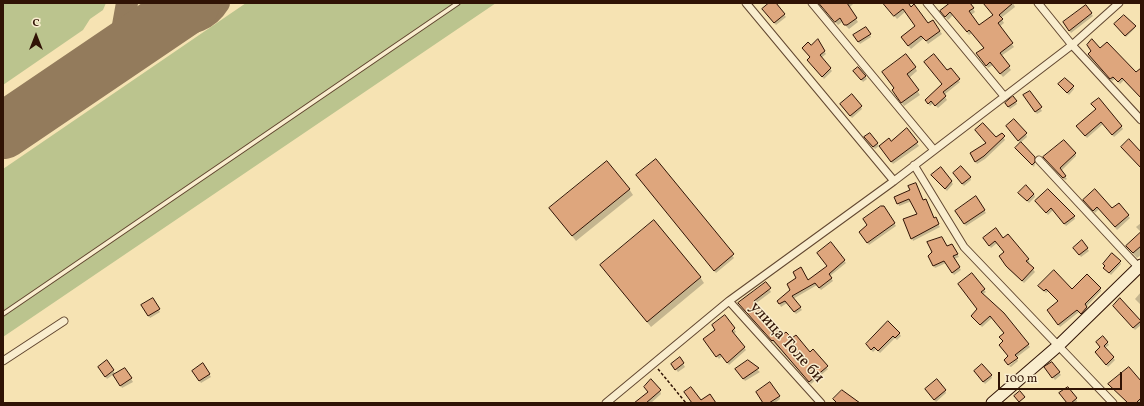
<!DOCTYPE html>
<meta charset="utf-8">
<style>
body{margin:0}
#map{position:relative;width:1144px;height:406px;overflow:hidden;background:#f6e3b3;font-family:Vollkorn,serif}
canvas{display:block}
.frame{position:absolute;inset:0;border:4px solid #301305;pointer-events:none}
.north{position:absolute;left:16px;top:16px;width:40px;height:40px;-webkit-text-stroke:3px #f9edce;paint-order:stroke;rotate:0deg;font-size:11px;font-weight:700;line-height:16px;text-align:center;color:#301305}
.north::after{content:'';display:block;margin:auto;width:14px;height:18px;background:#301305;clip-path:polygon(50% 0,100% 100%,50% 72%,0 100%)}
.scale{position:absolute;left:998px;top:372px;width:124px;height:18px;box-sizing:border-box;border:2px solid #301305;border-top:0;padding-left:5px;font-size:12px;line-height:14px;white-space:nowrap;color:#301305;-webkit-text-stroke:3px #f9edce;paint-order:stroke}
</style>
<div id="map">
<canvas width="1144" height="406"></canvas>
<div class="frame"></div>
<div class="north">С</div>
<div class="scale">100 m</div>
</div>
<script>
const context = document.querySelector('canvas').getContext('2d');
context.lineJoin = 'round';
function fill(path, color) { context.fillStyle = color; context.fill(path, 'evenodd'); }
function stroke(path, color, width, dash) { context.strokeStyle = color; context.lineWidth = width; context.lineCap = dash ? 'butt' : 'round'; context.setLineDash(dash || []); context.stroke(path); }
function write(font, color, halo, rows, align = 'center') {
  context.font = font + ' Vollkorn,serif'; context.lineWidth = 3; context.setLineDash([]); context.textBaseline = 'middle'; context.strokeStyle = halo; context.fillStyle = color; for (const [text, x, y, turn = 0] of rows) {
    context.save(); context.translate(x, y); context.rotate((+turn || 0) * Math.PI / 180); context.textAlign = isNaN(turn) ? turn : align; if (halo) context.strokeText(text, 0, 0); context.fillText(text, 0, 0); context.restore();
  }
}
fill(new Path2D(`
 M3,3H106L103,10L90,19L83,30L3,85Z
 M246,3H496L3,337V169Z`), '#bbc48e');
fill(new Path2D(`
 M771,3H775L786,17L776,25L765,12Z
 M824,3H854L849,8L858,22L849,29L842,22L838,25L824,9Z
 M884,3H906L928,25L940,31L942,34L928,44L924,38L911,49L904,41L916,26L905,12L897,19Z
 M952,3H969L975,12L971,15L979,27L993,16L988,8L995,3H1013L1015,7L1001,18L1004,23L999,27L1014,47L1001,56L1011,70L1003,77L993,65L988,68L980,57L984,48L972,33L969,35L953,15L948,20L944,15Z
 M1091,13L1093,16L1071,33L1066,25Z
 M1115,25L1135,27V28L1126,37Z
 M866,28L871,37L860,44L854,36Z
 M817,41L826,54L821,58L832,71L824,79L810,63L808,61L811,58L803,48L811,46Z
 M1100,49L1136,74L1141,69V98L1124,80L1120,84L1115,79L1112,81L1090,57L1089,55Z
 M915,67L917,71L909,78L920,95L904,106L896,94L895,89L886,77Z
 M947,72L960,82L944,95L947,100L938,108L933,103L930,106L928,103L943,85Z
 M856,73L865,76L867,79L863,82Z
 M1059,85L1073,87L1074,89L1069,95Z
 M1030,92L1042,111L1037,114L1026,98Z
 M1013,98L1017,104L1010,109L1006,103Z
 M1093,105L1121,126L1123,129L1114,137L1103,124L1087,138L1079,129L1096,110Z
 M842,107H861L862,109L852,118Z
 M1007,126L1026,134L1027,137L1020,143L1036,160L1034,167L1018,151L1021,144Z
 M907,130L919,146L893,164L882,149Z
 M1002,135L1005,140L985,159L977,164L971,154Z
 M867,140L877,143L879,146L875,149Z
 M1075,153L1076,156L1061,171L1067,179L1065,180L1046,159Z
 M655,160L734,258L716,273L639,178Z
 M955,176L970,177L971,180L964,186Z
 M934,178L951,181L953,184L947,191Z
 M629,189L633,195L576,241L551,209Z
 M911,191L923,201L940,227L913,241L912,238L918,214L912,201L899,206L898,203Z
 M1034,194L1035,197L1029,203L1021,195Z
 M976,198L986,213L966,226L957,211Z
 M1036,201L1074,217L1075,219L1066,226L1053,210L1048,215Z
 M1085,202L1112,210L1118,204L1130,218L1117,230L1099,209L1095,213Z
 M884,207L896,226L869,245L862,235Z
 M1141,223V232L1136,227Z
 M1141,234V255L1137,258L1127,247Z
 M1003,240L1028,260L1030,262L1028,263L1035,272L1024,283L1008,269L1002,259L1005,252L997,243L991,248L986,241Z
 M831,244L846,263L830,276L833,281L821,290L817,285L793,299L802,310L796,314L787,303L781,307L778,301L828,266Z
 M952,245L959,257L954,259L961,270L954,275L946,263L935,268L933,265L947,247Z
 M1087,248L1089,251L1081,257L1076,250Z
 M1120,262L1121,264L1111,275L1106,270Z
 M601,265L700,277L704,283L651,327Z
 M766,284L771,292L755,304L781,338L810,353L828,369L811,384L739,304Z
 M1039,286L1072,290L1100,288L1101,291L1086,307L1088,311L1083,316L1079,312L1060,327L1050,313L1059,302L1048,291L1046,293Z
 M961,287L984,290L986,292L983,294L1030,347L1008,364L1009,357L1002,340L1005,334L992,318L982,327L974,318L978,310Z
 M1141,292V305L1135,299Z
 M152,299L160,312L150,318L143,305Z
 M1114,306L1140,321L1141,325L1135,330Z
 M725,316L736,332L733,334L746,350L729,365L722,356L719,359L706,342Z
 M899,333L901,336L897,340L895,338L880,353L876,349L873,352L867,345Z
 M1107,342L1109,345L1105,348L1115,360L1108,367L1096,353L1101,348L1097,343Z
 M680,359L685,367L678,372L674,367Z
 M1017,359L1018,361L1011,367L1009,366Z
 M107,362L116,375L125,369L133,382L122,388L114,374L107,379L101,370Z
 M748,362L760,372L745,381L737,369Z
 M1052,363L1061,375L1055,380L1047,370Z
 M203,365L211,377L201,383L193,371Z
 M977,374L991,375L992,378L985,384Z
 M1141,379V403H1129L1110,385Z
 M945,390L946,393L936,402L928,392Z
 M660,391L661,394L651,403H634Z
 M779,396L780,399L775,403H764Z
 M1076,399L1077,401L1076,403H1068Z`), '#0003');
stroke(new Path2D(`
 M147,34C172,21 201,32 219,3
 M140,39L151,19L156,3
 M107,61L120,42L127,3`), '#937b5c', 22);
stroke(new Path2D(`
 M3,131L192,3`), '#937b5c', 56);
const building = new Path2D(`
 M769,3H776L785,14L774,23L762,9Z
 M819,3H847L857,18L847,25H844L840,18L835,22Z
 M883,3H910L909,4L911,7L914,4L928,23L933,20L940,31L926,41L921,36L908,46L901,37L915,26L903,9L894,16Z
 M950,3H970L974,8L969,11L979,25L993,15L983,3H1013L999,15L1003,19L998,23L1013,43L1000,53L1010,66L1000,74L990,62L986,66L976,53L984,48L969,30L967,32L950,12L945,17L940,11Z
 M1086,5L1092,13L1069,31L1063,22Z
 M1124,15L1136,26L1125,36L1114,24Z
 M866,27L871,34L858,42L853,35Z
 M818,39L825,51L820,55L831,68L822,77L807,60L810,57L802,48L808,42L811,45Z
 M1092,39L1100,48L1107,42L1136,72L1141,68V98L1122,78L1118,82L1113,77L1110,79L1088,54L1091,51L1087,45Z
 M906,54L916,67L907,74L919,90L901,103L892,90L894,88L882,72Z
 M934,54L947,70L951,68L960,79L943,92L946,96L935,106L931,101L928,104L925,100L942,84L924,62Z
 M858,67L866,76L861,80L853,71Z
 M1065,78L1074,86L1067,93L1058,84Z
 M1030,91L1042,107L1035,112L1023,95Z
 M852,94L862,106L850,116L840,104Z
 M1013,96L1017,101L1008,107L1005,103Z
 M1099,98L1122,126L1112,135L1101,122L1085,136L1076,126L1096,109L1091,104Z
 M1014,119L1027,133L1018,141L1006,126Z
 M983,123L996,137L1002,133L1005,136L984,156L975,162L970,153L986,143L975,130Z
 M907,128L918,142L891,162L879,146L889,138L891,141Z
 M870,133L878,143L873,147L864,137Z
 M1129,139L1141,152V168L1121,147Z
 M1064,140L1076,153L1060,168L1066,176L1063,178L1043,157Z
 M1021,142L1035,157V162L1032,165L1015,148Z
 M656,159L734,254L714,271L636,175Z
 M607,161L630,189L572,236L549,208Z
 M961,166L971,177L962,184L953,173Z
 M941,167L952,181L945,189L931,175Z
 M916,183L923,200L926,199L934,218L936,217L939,224L911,239L903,219L917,214L909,199L897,204L894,197L910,190L908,186Z
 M1026,185L1034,194L1027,201L1018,193Z
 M1048,189L1075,216L1064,224L1051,208L1046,213L1035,201Z
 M1095,189L1112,208L1119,203L1129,215L1115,227L1097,207L1093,211L1083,200Z
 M976,196L985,210L964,224L955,211Z
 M881,206H884L895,223L867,243L859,232L867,225L863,219Z
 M654,220L701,277L647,322L600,265Z
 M996,228L1003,238L1008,234L1029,259L1026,261L1034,268L1022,281L1006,266L999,256L1004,252L995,241L989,246L983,238Z
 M1141,232V246L1133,253L1126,246Z
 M942,237L947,246L952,244L958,254L953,256L960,267L952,273L944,261L933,266L928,256L932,252L927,242Z
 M1082,240L1088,248L1079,255L1073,248Z
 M831,242L845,260L829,274L832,278L819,288L815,283L792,296L801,307L794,312L785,301L779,304L777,301L790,290L787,284L796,278L793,272L801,267L808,280L827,266L817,253Z
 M1112,253L1121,261L1109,273L1103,268L1105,266L1103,264Z
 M1054,270L1072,289L1087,274L1101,288L1085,304L1087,307L1081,314L1077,310L1058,325L1047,310L1058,301L1046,289L1044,291L1038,286Z
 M972,273L985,289L981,292L1004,313L1029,344L1015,355L1018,358L1008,365L1004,360L1008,356L999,345L1003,341L999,337L1004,333L990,316L980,325L971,316L977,309L958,284Z
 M766,282L771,288L754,301L781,336L786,332L792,338L796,335L810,352L813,349L828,366L809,382L773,340L772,341L738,303Z
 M153,298L160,309L148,316L141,305Z
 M1120,298L1141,321L1133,328L1113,306Z
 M725,315L735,328L732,331L745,347L727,363L720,354L716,357L703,339L715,330L712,325Z
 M888,321L900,333L895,338L893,336L878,351L874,347L871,350L866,344Z
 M1103,336L1108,342L1104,346L1114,357L1106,365L1095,352L1100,347L1096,342Z
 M680,357L684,363L675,370L671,364Z
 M107,360L114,370L105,377L98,367Z
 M748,360L759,368L743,379L735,369Z
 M1052,362L1060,372L1052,378L1044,367Z
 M203,363L210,374L199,381L192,371Z
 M982,364L992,375L983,382L974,371Z
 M1129,367L1141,381V398L1136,403H1128L1108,384Z
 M125,368L132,378L120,386L113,375Z
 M651,379L661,390L646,403H634L648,392L644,387Z
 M937,379L946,390L934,400L925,389Z
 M770,382L780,396L769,403H763L756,392Z
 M691,387L701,400L710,394L716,403H692L684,392Z
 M1068,387L1077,398L1071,403H1067L1059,393Z
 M842,390L860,403H837L833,399Z
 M1020,391L1025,397L1019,402L1014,396Z`);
fill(building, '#dea67d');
stroke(building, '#301305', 1);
const lane = new Path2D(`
 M3,314L458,3`);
const street = new Path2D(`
 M746,3L894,181
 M812,3L934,150
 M927,3L1004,96
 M1038,3L1072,45L1141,120
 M1039,160L1141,270
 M914,165L964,247L1113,403
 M729,301L821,403
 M3,361L64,321
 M606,403L729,301L894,181L1072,45L1119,3`);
const secondary = new Path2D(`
 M992,403L1058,346L1141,265`);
stroke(lane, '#624730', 5.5);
stroke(street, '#624730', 9);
stroke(secondary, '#301305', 13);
stroke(new Path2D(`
 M658,369L686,403`), '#301305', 1.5, [3, 2]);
stroke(lane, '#f9edce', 3.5);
stroke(street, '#f9edce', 7);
stroke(secondary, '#f9edce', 11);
write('16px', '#301305', '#f9edce', [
 ["улица Толе би",786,343,48]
]);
</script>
